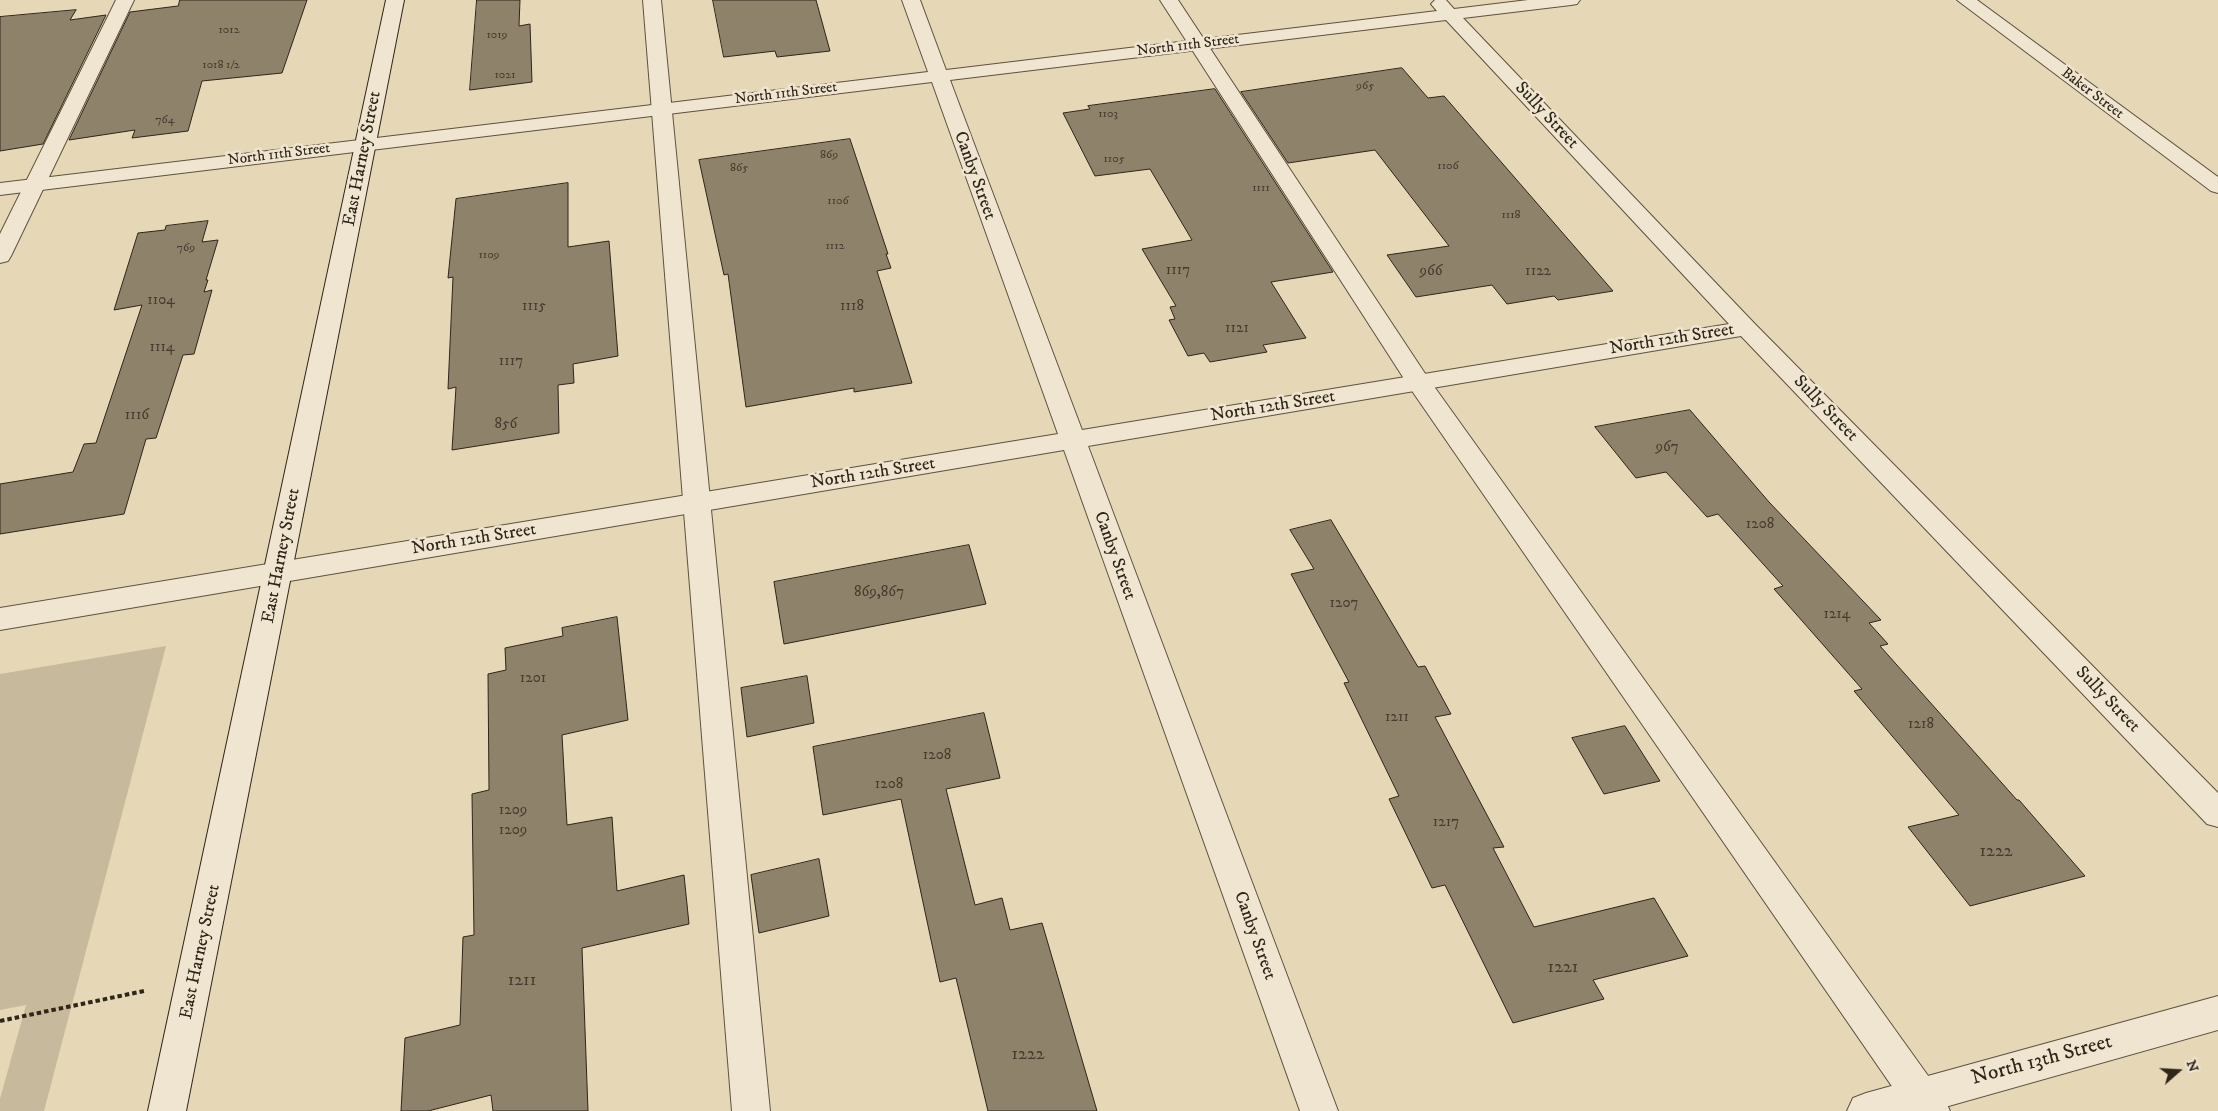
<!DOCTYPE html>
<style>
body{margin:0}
#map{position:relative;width:2218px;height:1111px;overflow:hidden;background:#e6d7b6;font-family:"IM FELL DW Pica",serif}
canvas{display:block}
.north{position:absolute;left:2153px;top:1046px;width:50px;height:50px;-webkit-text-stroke:4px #efe5d0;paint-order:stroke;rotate:71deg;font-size:14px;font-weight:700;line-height:20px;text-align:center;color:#2f2519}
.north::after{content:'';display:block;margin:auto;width:18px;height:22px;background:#2f2519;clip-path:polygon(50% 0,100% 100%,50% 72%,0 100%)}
</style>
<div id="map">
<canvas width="2218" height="1111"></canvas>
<div class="north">N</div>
</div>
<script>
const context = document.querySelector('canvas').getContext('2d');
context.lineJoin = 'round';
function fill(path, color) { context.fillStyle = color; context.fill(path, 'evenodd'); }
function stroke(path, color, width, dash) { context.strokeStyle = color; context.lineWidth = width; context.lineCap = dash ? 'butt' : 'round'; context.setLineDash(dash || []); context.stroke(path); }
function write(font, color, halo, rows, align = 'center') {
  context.font = font + ' "IM FELL DW Pica",serif'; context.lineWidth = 5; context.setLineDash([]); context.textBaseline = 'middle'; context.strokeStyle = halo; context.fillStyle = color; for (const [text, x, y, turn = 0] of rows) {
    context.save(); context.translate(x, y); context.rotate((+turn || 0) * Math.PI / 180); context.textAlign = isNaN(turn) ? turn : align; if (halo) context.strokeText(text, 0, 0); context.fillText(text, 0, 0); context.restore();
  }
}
fill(new Path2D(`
 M166,646L44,1111H0V1099L26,1005L0,1010V674Z`), '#c7b99b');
const building = new Path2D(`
 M180,0H307L282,73L202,81L188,131L132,138L135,130L69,140L130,12L178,6Z
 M477,0H520L519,26L530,24L532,82L470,90Z
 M713,0H816L830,51L777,57L775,51L724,57Z
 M76,10L70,20L106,15L43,144L0,151V17Z
 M1402,68L1428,98L1444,96L1613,291L1558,300L1554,296L1507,304L1492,285L1416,297L1387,255L1449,246L1375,150L1288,163L1241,92Z
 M1215,89L1333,272L1271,282L1306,338L1263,345L1267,352L1210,362L1204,353L1188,356L1169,320L1175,319L1170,307L1176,306L1142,249L1192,240L1150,169L1095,176L1063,113L1090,109L1088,106Z
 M850,139L888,254H886L891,268L877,271L912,383L854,392V388L746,407L728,274L724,275L699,160Z
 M568,183V247L609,241L618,356L573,364L574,383L558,385L559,433L452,450L456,387L448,389L453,277L448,278L456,199Z
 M208,221L202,242L218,240L206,280H208L204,292L212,290L194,354L183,355L156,438L146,439L124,514L0,534V484L73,472L84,444L96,443L142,305L114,310L138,233L165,230L166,226Z
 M1690,410L1769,502L1881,620L1869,623L1888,644L1880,646L2017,800H2019L2085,876L1970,906L1908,827L1959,815L1854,691L1862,689L1774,589L1783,586L1718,514L1707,517L1666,472L1636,478L1595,427Z
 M1331,520L1418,667L1425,666L1451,714L1435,717L1504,847L1493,848L1534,927L1654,898L1688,956L1593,980L1604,999L1513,1023L1445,885L1432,888L1389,799L1399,796L1344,683L1349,682L1291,574L1314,569L1290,530Z
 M969,545L986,604L784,644L774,582Z
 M617,617L628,720L562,735L567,825L612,817L617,891L684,875L689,924L582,948L588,1111H493L491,1095L428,1111H401L405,1038L460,1025L463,937L474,935L472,794L489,790L488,674L506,670L505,648L563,636L562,628Z
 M807,676L814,723L747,737L741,688Z
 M984,713L1000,778L946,789L975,905L1002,898L1010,930L1042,923L1097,1111H988L956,978L940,982L901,799L823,815L813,747Z
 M1625,726L1660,781L1604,794L1572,738Z
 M819,859L829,916L759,933L751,875Z`);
fill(building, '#8e826b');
stroke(building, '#2f2519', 1);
const service = new Path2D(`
 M116,0H134L11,256L8,261L0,263V234Z
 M643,0H661L770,1111H732Z
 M1160,0H1178L1428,378L1944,1098L1950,1111H1909L1410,388Z`);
const minor = new Path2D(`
 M902,0H920L946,70L1437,11L1431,4L1435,0H1446L1454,9L1528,0H1580L1577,4L1571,5L1463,18L1754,323L2218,793V827L2207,824L1741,336L1088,446L1338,1111H1300L1064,450L0,630V608L1058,434L932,82L0,195V183L928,72ZM1446,20L1729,324L1082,430L950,80Z
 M1957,0H1977L2218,177V193L2211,191Z
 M2218,996V1030L1931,1111H1847L1853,1098L1866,1093Z`);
const secondary = new Path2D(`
 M386,0H404L186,1111H148Z`);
stroke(service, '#5d5240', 2);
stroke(minor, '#5d5240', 2);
stroke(secondary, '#2f2519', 2);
stroke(new Path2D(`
 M0,1021L144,991`), '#2f2519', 4, [4.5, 3]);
fill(service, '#efe5d0');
fill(minor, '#efe5d0');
fill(secondary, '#efe5d0');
write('12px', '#473c2e', null, [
 ["1012",229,31],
 ["1019",497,36],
 ["1018 1/2",221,66],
 ["1021",505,76],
 ["965",1365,87],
 ["1103",1108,115],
 ["764",165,121],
 ["869",829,156],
 ["1105",1114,160],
 ["1106",1448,167],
 ["865",739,169],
 ["1111",1261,189],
 ["1106",838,202],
 ["1118",1511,216],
 ["1112",835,247],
 ["769",186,249],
 ["1109",489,256]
]);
write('15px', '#2f2519', '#efe5d0', [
 ["North 11th Street",1188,46,-7],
 ["North 11th Street",786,94,-7],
 ["Baker Street",2092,94,37],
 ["North 11th Street",279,155,-7]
]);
write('15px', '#473c2e', null, [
 ["1117",1178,271],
 ["966",1431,272],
 ["1122",1538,272],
 ["1104",161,301],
 ["1115",534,307],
 ["1118",852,307],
 ["1121",1237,329],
 ["1114",162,348],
 ["1117",511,362],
 ["1116",137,416],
 ["856",506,425],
 ["967",1667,448],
 ["1208",1760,525],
 ["869,867",879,593],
 ["1207",1344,604],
 ["1214",1837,615],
 ["1201",533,679],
 ["1211",1397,718],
 ["1218",1921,725],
 ["1208",937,756],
 ["1208",889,785],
 ["1209",513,811],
 ["1217",1446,823],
 ["1209",513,831]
]);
write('18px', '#2f2519', '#efe5d0', [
 ["Sully Street",1546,116,47],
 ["East Harney Street",363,159,-79],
 ["Canby Street",974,176,70],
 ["North 12th Street",1672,340,-9],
 ["North 12th Street",1273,407,-9],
 ["Sully Street",1825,409,46],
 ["North 12th Street",873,474,-9],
 ["North 12th Street",474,540,-9],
 ["East Harney Street",282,556,-79],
 ["Canby Street",1114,556,70],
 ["Sully Street",2107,700,46],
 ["Canby Street",1254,936,70],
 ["East Harney Street",201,952,-78]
]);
write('18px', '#473c2e', null, [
 ["1222",1996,852],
 ["1221",1563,968],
 ["1211",522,981],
 ["1222",1028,1055]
]);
write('21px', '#2f2519', '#efe5d0', [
 ["North 13th Street",2042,1061,-15]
]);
</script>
